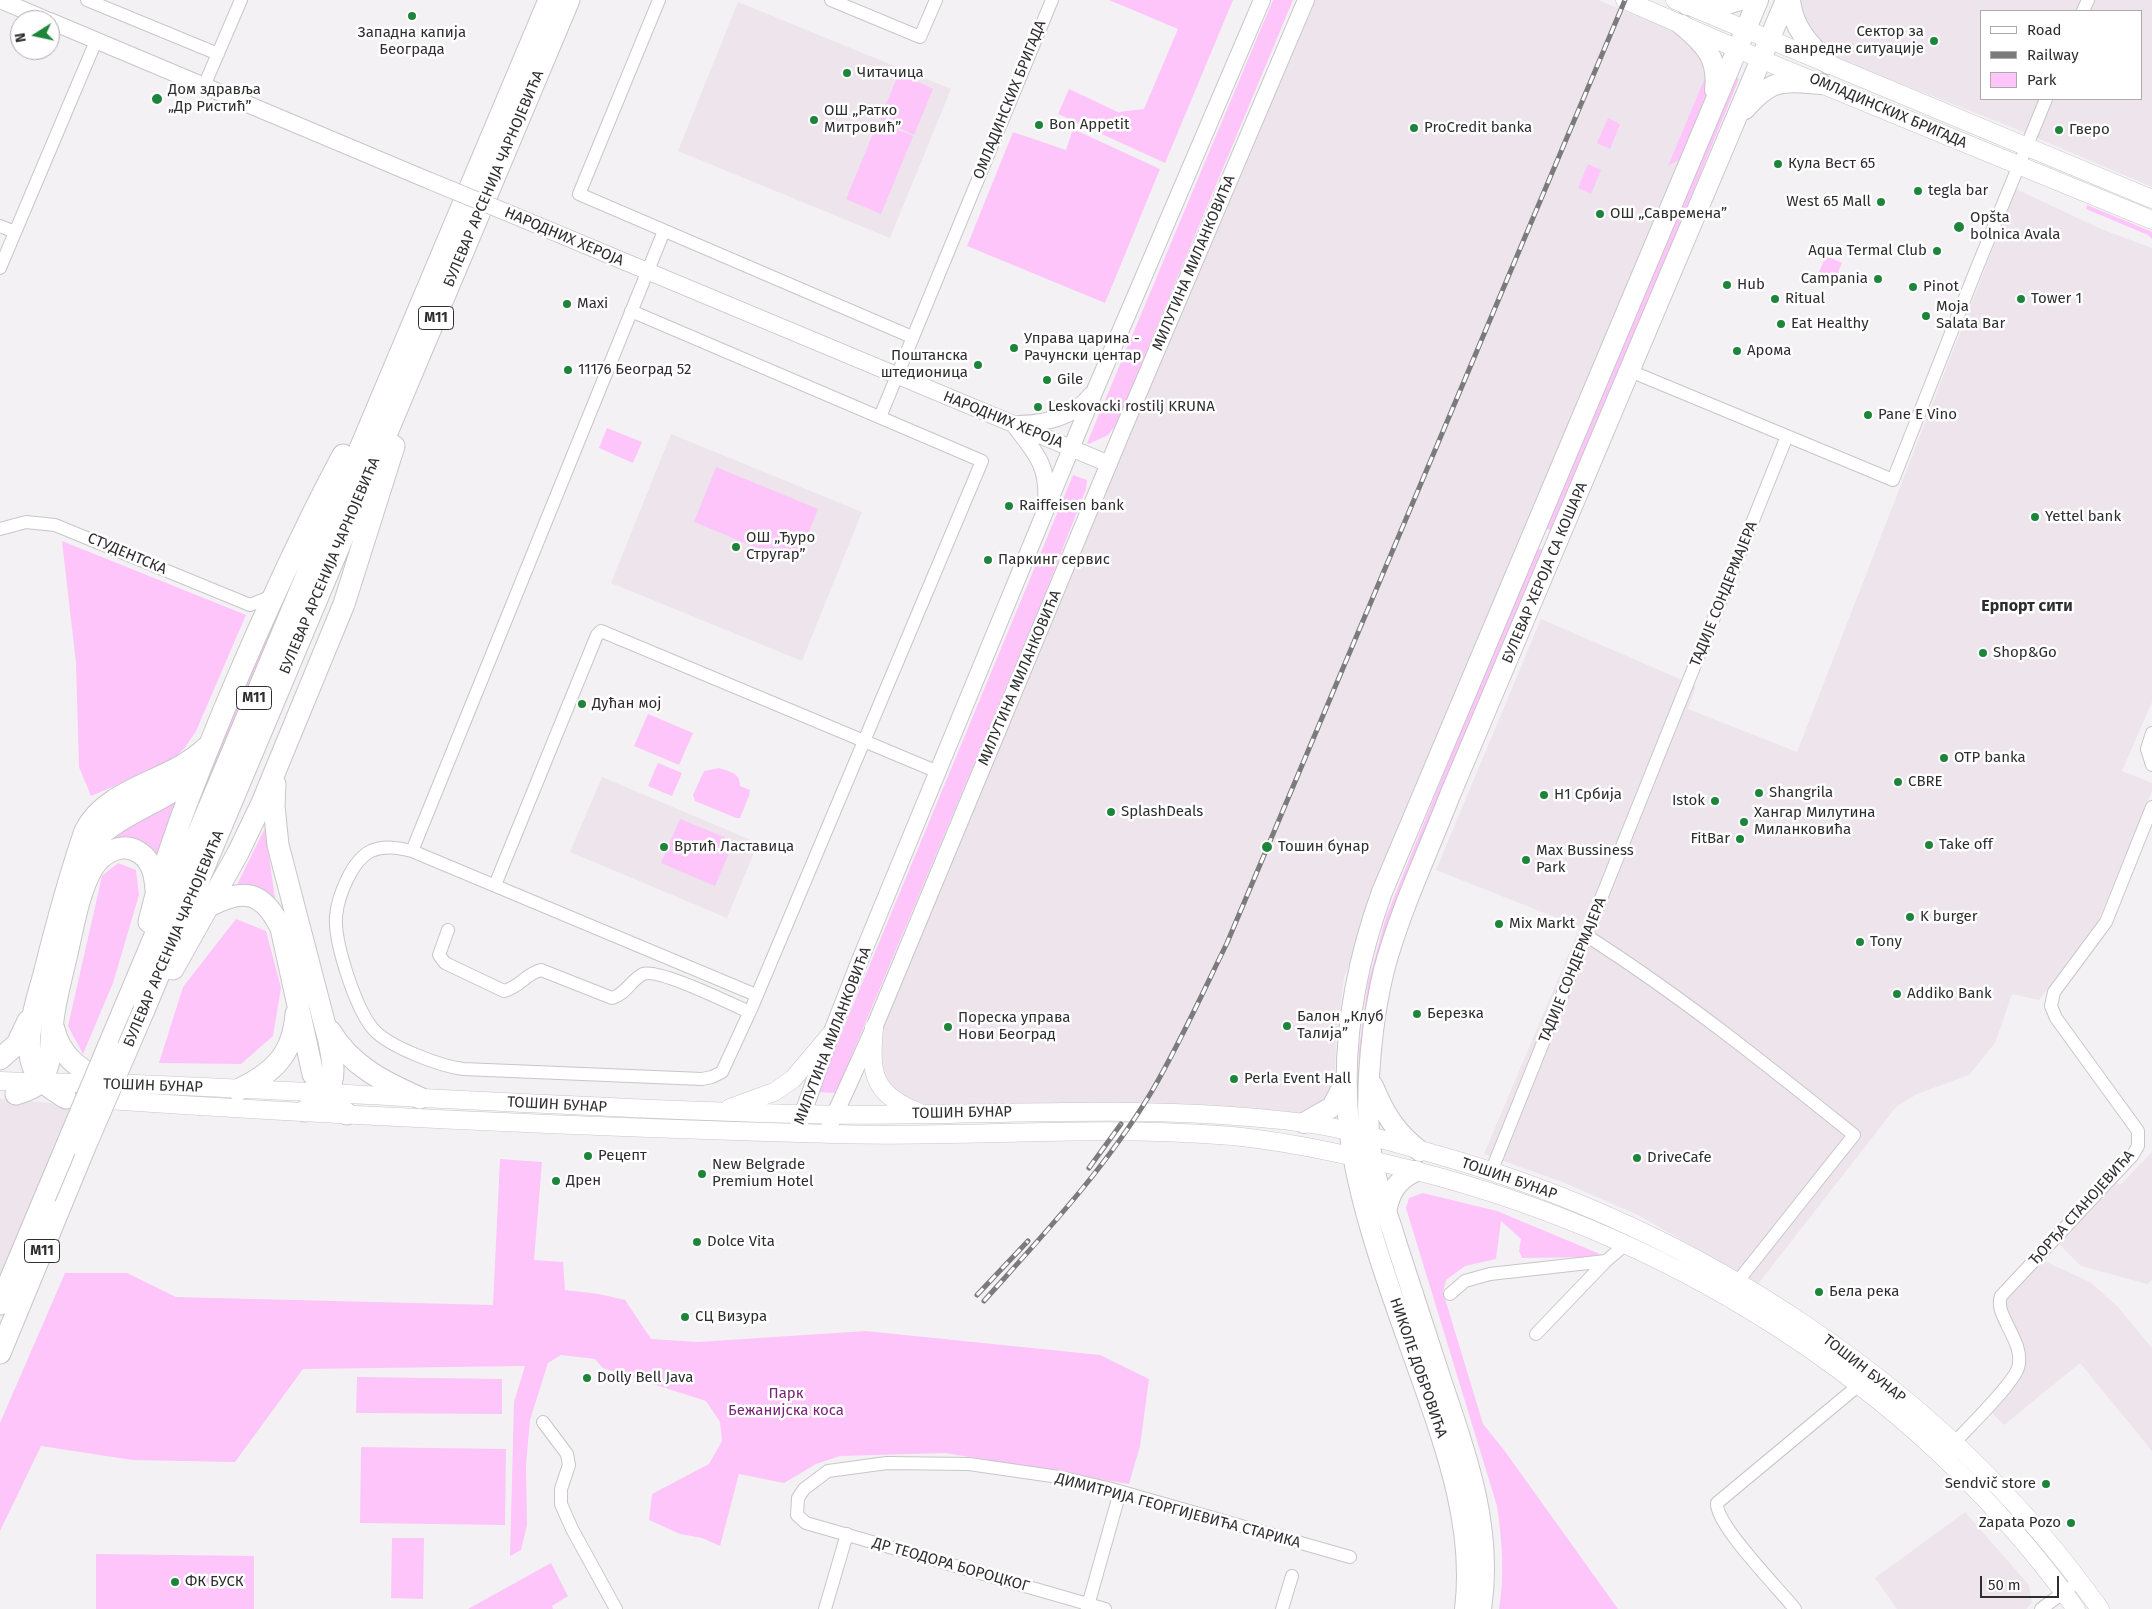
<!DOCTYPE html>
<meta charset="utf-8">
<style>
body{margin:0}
#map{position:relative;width:2152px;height:1609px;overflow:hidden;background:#f4f1f4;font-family:"Fira Sans",sans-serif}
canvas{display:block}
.legend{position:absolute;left:1980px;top:10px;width:162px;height:90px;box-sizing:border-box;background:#fff;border:1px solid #acabac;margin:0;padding:6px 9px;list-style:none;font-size:15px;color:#2f2e2f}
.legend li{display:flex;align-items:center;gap:10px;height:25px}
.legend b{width:25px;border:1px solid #acabac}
.north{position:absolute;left:10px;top:10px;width:50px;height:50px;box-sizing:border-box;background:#fff;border:1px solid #acabac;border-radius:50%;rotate:260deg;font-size:14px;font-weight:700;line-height:20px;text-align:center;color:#2f2e2f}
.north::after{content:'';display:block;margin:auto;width:18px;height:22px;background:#1d853a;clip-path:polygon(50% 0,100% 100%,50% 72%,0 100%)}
.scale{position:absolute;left:1980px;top:1576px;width:79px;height:22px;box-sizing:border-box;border:2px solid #2f2e2f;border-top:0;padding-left:6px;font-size:15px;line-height:18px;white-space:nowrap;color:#2f2e2f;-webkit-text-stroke:4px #fff;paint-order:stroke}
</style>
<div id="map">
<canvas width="2152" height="1609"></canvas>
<ul class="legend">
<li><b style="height:6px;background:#fff"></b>Road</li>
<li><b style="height:6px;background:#7c7b7c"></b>Railway</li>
<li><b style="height:14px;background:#fdc5fa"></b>Park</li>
</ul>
<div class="north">N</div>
<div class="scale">50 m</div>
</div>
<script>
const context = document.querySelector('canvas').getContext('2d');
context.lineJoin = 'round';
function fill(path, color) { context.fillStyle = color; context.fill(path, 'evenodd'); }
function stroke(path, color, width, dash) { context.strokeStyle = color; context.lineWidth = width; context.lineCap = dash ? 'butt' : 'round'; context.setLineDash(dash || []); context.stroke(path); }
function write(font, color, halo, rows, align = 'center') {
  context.font = font + ' "Fira Sans",sans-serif'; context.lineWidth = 5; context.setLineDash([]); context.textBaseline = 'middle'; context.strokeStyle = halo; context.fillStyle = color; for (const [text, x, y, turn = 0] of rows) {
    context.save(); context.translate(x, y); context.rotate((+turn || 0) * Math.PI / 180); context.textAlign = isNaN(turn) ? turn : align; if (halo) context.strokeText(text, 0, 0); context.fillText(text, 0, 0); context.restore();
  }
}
fill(new Path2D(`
 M1310,0H1598L1691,38L1721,77L1344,977L1336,1043L1334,1094L1318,1114L1220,1107L1102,1103L916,1105L883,1085L877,1045L892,1006Z
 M1798,0H2152V187L2009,126L1845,62L1819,48L1797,5ZM1981,11H2141V99H1981Z
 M738,2L951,89L890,238L678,151Z
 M2016,189L2101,229L2152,248V702L2122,771L2152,783V791L2098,921L2039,1000L2012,994L1995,1043L1969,1075L1917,1094L1896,1107L1758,1284L1638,1215L1565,1183L1484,1154L1580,927L1436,870L1541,619L1696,686L1688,709L1797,752Z
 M671,434L862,512L802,661L611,583Z
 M602,777L758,843L727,918L570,852Z
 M0,1099L74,1105L0,1284Z
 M2152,1152V1280L2147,1284L2081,1266L2058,1243L2117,1183L2120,1185Z
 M2042,1260L2090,1282L2117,1306L2152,1348V1451L2080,1363L2004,1425L1986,1407L2018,1367L1999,1306Z
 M1965,1512L2029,1585L2032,1602L2026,1609H1897L1875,1578Z`), '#ede4ec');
fill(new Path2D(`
 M1109,0H1233L1165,163L1058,114L1069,89L1118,112L1144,109L1178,29Z
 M1273,0H1293L1116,425L1108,435L1089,444L1087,443Z
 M899,73L933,89L914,135L880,119Z
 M1731,75L1739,79L1554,532L1543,527Z
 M1705,78H1710L1707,93L1680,159L1668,166Z
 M1608,118L1620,124L1610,149L1597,143Z
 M878,122L913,136L881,214L846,199Z
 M1073,129L1160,169L1105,303L967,246L1013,132L1066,150Z
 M1588,164L1601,170L1591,194L1578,188Z
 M2087,205L2150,231L2152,232V239L2148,235L2086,209Z
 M1826,256L1842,263L1834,281L1818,274Z
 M607,428L642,442L633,463L599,448Z
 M716,467L818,509L796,564L694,522Z
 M1073,475L1087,480L1086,489L1043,599L836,1093L817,1092Z
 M324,520L157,911L171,862L291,573Z
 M62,541L246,615L196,731L184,749L169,763L91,796L79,767L76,663Z
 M1535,547L1545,551L1393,927L1366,1108L1358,1107L1359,1050L1368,983L1386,917Z
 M648,714L693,733L679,765L634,746Z
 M658,763L682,773L672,796L648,786Z
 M719,768C730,772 740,772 740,786L750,790L749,796L740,818H736L695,801L693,795L704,771Z
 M178,799L156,866L104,849L42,1058L34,1036L82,859L131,824L159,812Z
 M680,819L734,841L715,886L661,863Z
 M265,828L275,898L237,885Z
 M118,863L136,870L139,895L113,983L83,1054L68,1026L102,876Z
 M236,919L266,931L281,988L273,1036L241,1064L159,1063L183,987Z
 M500,1159L542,1162L534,1260L563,1262L565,1290L599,1294L625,1300L651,1339L698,1342L866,1331L1100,1355L1149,1379L1140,1446L1129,1484L945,1453L840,1456L816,1464L784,1483L739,1474L720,1546L702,1538L680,1534L649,1520L652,1494L709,1464L722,1441L720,1422L706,1401L603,1368L595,1359L561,1355L548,1363L530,1420L526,1466L527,1525L521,1550L510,1556L514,1402L525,1366L303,1369L235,1462L132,1460L41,1446L0,1531V1423L65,1273H127L176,1297L493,1305Z
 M1423,1193L1497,1211L1600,1254L1590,1257L1522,1258L1519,1251L1521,1239L1501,1221L1496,1259L1465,1266L1446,1280L1443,1292L1483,1424L1504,1450L1618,1609H1499C1505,1575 1502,1540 1497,1506L1406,1208L1409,1198Z
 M357,1377L502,1379V1414L356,1413Z
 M361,1447L506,1449L505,1525L360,1523Z
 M392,1538H424L423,1599L391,1598Z
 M96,1554L254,1556V1609H96Z
 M551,1563L568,1596L552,1606L553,1609H468Z`), '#fdc5fa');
const minor = new Path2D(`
 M87,0L218,54
 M659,0L579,194L912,337
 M831,0L920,37L936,0
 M2083,11L2088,0
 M204,86L241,0
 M0,226L15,232
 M0,268L96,41
 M631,311L982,461L752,1007L722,1072L712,1077L702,1079L463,1069C440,1066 393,1048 376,1032C357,1014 334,943 336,916C338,896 352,860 371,851C385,845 399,848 412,851L756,995
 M1630,371L1893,480L1976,270L2046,99
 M880,417L1052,0
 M0,529L26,522L55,525L250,605L272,596
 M2152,733L2147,749L2152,765
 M412,851L664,231
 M495,885L597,635L601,631L938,772
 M448,930L439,955L445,963L504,991C522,986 525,974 541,970L612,998C626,994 631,980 643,974C657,968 732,1004 749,1012
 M1587,936C1681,996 1767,1065 1854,1135L1738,1281
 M1491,1172L1787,436
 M1450,1294L1465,1281L1490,1274L1606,1261
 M1536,1334L1606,1261L1626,1244
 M543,1422L567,1454L569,1465L561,1489V1504L572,1529L616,1609
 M1953,1444C1966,1430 2013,1384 2018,1368C2026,1342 1993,1315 2001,1296L2132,1156L2138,1146V1131L2056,1018L2051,1006L2054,992L2106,922L2152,807
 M825,1609L847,1534
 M1087,1609L1120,1492
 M1105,1609L806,1523L797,1515L798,1498L804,1489L828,1471L887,1463L969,1464L1059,1477L1108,1488L1350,1557
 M1282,1609L1292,1576
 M1795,1609C1779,1589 1715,1524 1717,1503L1865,1380
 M2041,1609L2079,1581`);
const tertiary = new Path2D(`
 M0,0L47,20
 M50,21L430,181
 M513,215L1109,464
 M1019,424C1046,423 1073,418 1091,395
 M1015,426C1035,452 1049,466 1046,502
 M796,1133L831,1034L860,960L1096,388L1262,0
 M826,1134L874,1028L1122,432L1306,0`);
const secondary = new Path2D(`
 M1625,0L1777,66L2152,220
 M1675,0L2152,199
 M874,1028C870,1073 872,1094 918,1112
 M0,1081C45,1083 91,1083 136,1084C356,1093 575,1108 795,1114C965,1119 1136,1101 1305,1123C1351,1129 1394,1143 1438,1155C1699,1229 1942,1387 2100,1609
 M92,1099C339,1116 586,1127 833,1134C961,1138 1091,1125 1219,1135C1276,1139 1333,1152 1388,1164C1662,1228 1910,1379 2076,1609
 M730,1108L774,1092L793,1079L831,1034`);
const primary = new Path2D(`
 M1790,0C1793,29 1810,45 1829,64
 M1687,5L1720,6L1741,0
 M1682,25C1705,44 1719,59 1715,90
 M1745,109C1772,78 1783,81 1821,84
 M1373,1086C1384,1113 1396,1133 1420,1151
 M1304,1123L1332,1107L1346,1080
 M1386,1212C1390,1191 1397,1180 1416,1171
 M1465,1609C1475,1529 1447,1451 1421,1377C1393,1298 1354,1198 1348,1115C1342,1038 1356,964 1382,892L1758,0
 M1481,1609C1493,1532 1468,1458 1443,1386C1428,1339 1412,1292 1397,1245C1386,1209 1371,1171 1369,1134C1366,1084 1372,1018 1384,970C1400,910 1428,852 1450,795L1786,0`);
const trunk = new Path2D(`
 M275,784L274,806L278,845L329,1041C336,1077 337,1090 305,1111
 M81,853C116,813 158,806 198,774
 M209,906C245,887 263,892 281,928L313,1074L333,1102L347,1114
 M149,922C166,850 195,781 223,712C260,624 298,539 343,455
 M173,969L238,853L262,803L344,604L394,446
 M144,1010L569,0
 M54,1029C60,1057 81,1069 104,1084
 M330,1031C351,1066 384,1082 420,1098
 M108,1047L549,0
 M0,1059L17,1044L28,1021
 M238,1090C273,1073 293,1055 296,1014
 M16,1094C25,1091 37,1088 42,1079C53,1062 50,1039 53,1020C56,996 63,972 68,949C74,923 79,892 92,869C102,852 123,841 140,853C153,862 155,876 156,890
 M66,1098C49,1087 36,1081 31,1060C25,1034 37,1000 44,974C56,926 69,878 85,831C108,786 172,782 207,747
 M0,1304L45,1197
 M0,1353L84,1149`);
stroke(minor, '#c8c6c8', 14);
stroke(tertiary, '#c8c6c8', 18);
stroke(secondary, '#c8c6c8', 19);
stroke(primary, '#c8c6c8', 22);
stroke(trunk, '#c8c6c8', 23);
stroke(minor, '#fff', 12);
stroke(tertiary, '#fff', 16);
stroke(secondary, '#fff', 18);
stroke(primary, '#fff', 20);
stroke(trunk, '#fff', 21);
const rail = new Path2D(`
 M1089,1168L1121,1124
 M977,1295L1028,1241
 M984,1301C1044,1234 1106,1168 1152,1091C1180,1043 1203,992 1227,943L1625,0`);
stroke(rail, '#7c7b7c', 5);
stroke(rail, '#fff', 3, [9]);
const tertiaryBridge = new Path2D(`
 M430,181L513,215`);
const trunkBridge = new Path2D(`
 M84,1149L144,1010
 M45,1197L108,1047`);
stroke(tertiaryBridge, '#c8c6c8', 18, []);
stroke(trunkBridge, '#c8c6c8', 23, []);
stroke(tertiaryBridge, '#fff', 16);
stroke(trunkBridge, '#fff', 21);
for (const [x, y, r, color] of [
 [412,16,5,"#1d853a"],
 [1934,41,5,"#1d853a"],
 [847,73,5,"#1d853a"],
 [157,99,6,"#1d853a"],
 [814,120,5,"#1d853a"],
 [1039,125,5,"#1d853a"],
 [1414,128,5,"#1d853a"],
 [2059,130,5,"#1d853a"],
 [1778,164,5,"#1d853a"],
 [1918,191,5,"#1d853a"],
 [1881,202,5,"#1d853a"],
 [1600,214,5,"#1d853a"],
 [1959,227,6,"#1d853a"],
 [1937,251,5,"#1d853a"],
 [1878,279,5,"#1d853a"],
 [1727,285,5,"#1d853a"],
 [1913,287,5,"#1d853a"],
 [1775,299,5,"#1d853a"],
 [2021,299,5,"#1d853a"],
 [567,304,5,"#1d853a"],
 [1926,316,5,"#1d853a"],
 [1781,324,5,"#1d853a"],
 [1014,348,5,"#1d853a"],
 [1737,351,5,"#1d853a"],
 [978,365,5,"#1d853a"],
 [568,370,5,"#1d853a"],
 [1047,380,5,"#1d853a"],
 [1038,407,5,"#1d853a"],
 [1868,415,5,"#1d853a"],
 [1009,506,5,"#1d853a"],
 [2035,517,5,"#1d853a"],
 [736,547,5,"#1d853a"],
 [988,560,5,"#1d853a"],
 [1983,653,5,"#1d853a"],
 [582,704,5,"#1d853a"],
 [1944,758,5,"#1d853a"],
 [1898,782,5,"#1d853a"],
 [1759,793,5,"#1d853a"],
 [1544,795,5,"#1d853a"],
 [1715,801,5,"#1d853a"],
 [1111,812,5,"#1d853a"],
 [1744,822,5,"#1d853a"],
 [1740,839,5,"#1d853a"],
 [1929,845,5,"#1d853a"],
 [664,847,5,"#1d853a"],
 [1267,847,6,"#1d853a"],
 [1526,860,5,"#1d853a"],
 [1910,917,5,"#1d853a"],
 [1499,924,5,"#1d853a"],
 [1860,942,5,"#1d853a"],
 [1897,994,5,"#1d853a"],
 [1417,1014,5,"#1d853a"],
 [1287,1026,5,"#1d853a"],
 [948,1027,5,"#1d853a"],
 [1234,1079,5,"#1d853a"],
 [588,1156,5,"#1d853a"],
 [1637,1158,5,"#1d853a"],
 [702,1174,5,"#1d853a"],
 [556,1181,5,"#1d853a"],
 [697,1242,5,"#1d853a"],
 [1819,1292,5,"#1d853a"],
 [685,1317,5,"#1d853a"],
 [587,1378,5,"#1d853a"],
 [2046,1484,5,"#1d853a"],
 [2071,1523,5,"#1d853a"],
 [175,1582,5,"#1d853a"]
]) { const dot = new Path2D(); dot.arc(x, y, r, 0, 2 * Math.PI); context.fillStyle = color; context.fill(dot); stroke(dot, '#fff', 2); }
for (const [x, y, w] of [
 [436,318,35],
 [254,698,35],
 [42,1251,35]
]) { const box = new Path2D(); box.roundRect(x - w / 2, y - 11.5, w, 23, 4); context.fillStyle = '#fff'; context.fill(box); stroke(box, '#2f2e2f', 1); }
write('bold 14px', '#2f2e2f', null, [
 ["M11",436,318],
 ["M11",254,698],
 ["M11",42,1251]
]);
write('15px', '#2f2e2f', '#fff', [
 ["Сектор за",1924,32,"right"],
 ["ванредне ситуације",1924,49,"right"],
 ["Западна капија",412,33,"center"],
 ["Београда",412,50,"center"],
 ["Читачица",857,73],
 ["Дом здравља",168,90],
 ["„Др Ристић”",168,107],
 ["ОШ „Ратко",824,111],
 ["Митровић”",824,128],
 ["Bon Appetit",1049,125],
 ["ProCredit banka",1424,128],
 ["Гверо",2069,130],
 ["Кула Вест 65",1788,164],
 ["tegla bar",1928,191],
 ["West 65 Mall",1871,202,"right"],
 ["ОШ „Савремена”",1610,214],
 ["Opšta",1970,218],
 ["bolnica Avala",1970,235],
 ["Aqua Termal Club",1927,251,"right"],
 ["Campania",1868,279,"right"],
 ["Hub",1737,285],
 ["Pinot",1923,287],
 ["Ritual",1785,299],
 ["Tower 1",2031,299],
 ["Maxi",577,304],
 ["Moja",1936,307],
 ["Salata Bar",1936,324],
 ["Eat Healthy",1791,324],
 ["Управа царина -",1024,339],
 ["Рачунски центар",1024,356],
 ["Арома",1747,351],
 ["Поштанска",968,356,"right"],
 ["штедионица",968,373,"right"],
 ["11176 Београд 52",578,370],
 ["Gile",1057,380],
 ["Leskovacki rostilj KRUNA",1048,407],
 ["Pane E Vino",1878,415],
 ["Raiffeisen bank",1019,506],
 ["Yettel bank",2045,517],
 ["ОШ „Ђуро",746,538],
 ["Стругар”",746,555],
 ["Паркинг сервис",998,560],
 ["Shop&Go",1993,653],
 ["Дућан мој",592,704],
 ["OTP banka",1954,758],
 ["CBRE",1908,782],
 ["Shangrila",1769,793],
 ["Н1 Србија",1554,795],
 ["Istok",1705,801,"right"],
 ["SplashDeals",1121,812],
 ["Хангар Милутина",1754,813],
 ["Миланковића",1754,830],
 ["FitBar",1730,839,"right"],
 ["Take off",1939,845],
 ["Вртић Ластавица",674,847],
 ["Тошин бунар",1278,847],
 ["Max Bussiness",1536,851],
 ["Park",1536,868],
 ["K burger",1920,917],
 ["Mix Markt",1509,924],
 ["Tony",1870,942],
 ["Addiko Bank",1907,994],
 ["Березка",1427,1014],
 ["Балон „Клуб",1297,1017],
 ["Талија”",1297,1034],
 ["Пореска управа",958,1018],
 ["Нови Београд",958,1035],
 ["Perla Event Hall",1244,1079],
 ["Рецепт",598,1156],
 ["DriveCafe",1647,1158],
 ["New Belgrade",712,1165],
 ["Premium Hotel",712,1182],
 ["Дрен",566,1181],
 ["Dolce Vita",707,1242],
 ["Бела река",1829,1292],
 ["СЦ Визура",695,1317],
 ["Dolly Bell Java",597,1378],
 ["Sendvič store",2036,1484,"right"],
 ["Zapata Pozo",2061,1523,"right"],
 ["ФК БУСК",185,1582]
], 'left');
write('15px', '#2f2e2f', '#fff', [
 ["ОМЛАДИНСКИХ БРИГАДА",1010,100,-68],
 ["ОМЛАДИНСКИХ БРИГАДА",1888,111,23],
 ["БУЛЕВАР АРСЕНИЈА ЧАРНОЈЕВИЋА",494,179,-67],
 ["НАРОДНИХ ХЕРОЈА",564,237,23],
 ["МИЛУТИНА МИЛАНКОВИЋА",1194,263,-67],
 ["НАРОДНИХ ХЕРОЈА",1003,420,22],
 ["СТУДЕНТСКА",127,554,23],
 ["БУЛЕВАР АРСЕНИЈА ЧАРНОЈЕВИЋА",330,566,-67],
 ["БУЛЕВАР ХЕРОЈА СА КОШАРА",1545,573,-67],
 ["ТАДИЈЕ СОНДЕРМАЈЕРА",1724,594,-68],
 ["МИЛУТИНА МИЛАНКОВИЋА",1020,678,-67],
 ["БУЛЕВАР АРСЕНИЈА ЧАРНОЈЕВИЋА",174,939,-67],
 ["ТАДИЈЕ СОНДЕРМАЈЕРА",1573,970,-68],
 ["МИЛУТИНА МИЛАНКОВИЋА",833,1036,-69],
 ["ТОШИН БУНАР",153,1086,2],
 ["ТОШИН БУНАР",557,1105,3],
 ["ТОШИН БУНАР",962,1113,-1],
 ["ТОШИН БУНАР",1509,1179,19],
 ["ЂОРЂА СТАНОЈЕВИЋА",2082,1208,-48],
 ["НИКОЛЕ ДОБРОВИЋА",1418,1368,71],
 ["ТОШИН БУНАР",1864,1369,38],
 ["ДИМИТРИЈА ГЕОРГИЈЕВИЋА СТАРИКА",1178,1511,15],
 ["ДР ТЕОДОРА БОРОЦКОГ",951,1565,16]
]);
write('15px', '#7a2579', '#fff', [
 ["Парк",786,1394],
 ["Бежанијска коса",786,1411]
]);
write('bold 16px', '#2f2e2f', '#fff', [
 ["Ерпорт сити",2027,607]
]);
</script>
